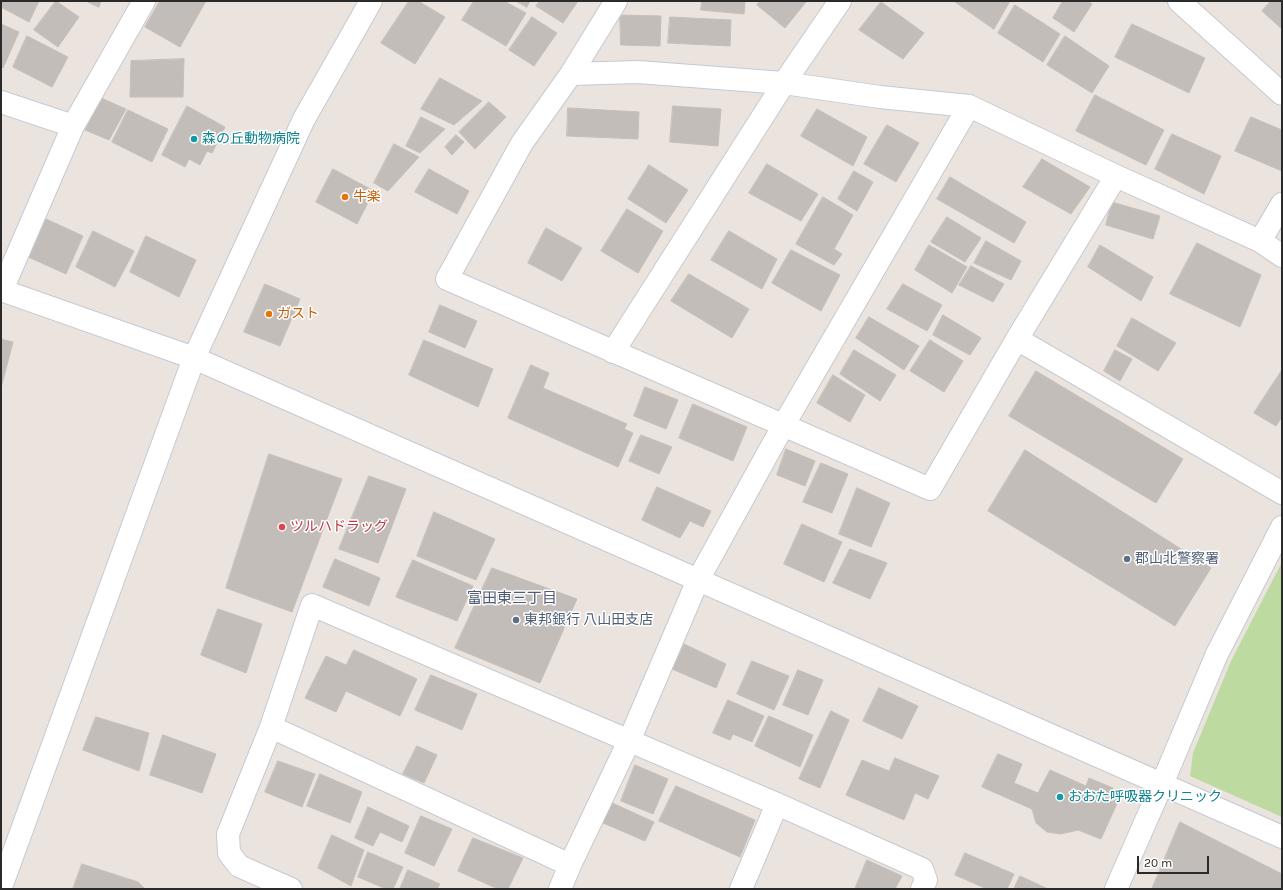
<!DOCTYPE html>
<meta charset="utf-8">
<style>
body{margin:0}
#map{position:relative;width:1283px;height:890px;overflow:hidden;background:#ebe3de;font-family:Karla,sans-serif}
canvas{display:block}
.frame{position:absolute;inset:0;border:2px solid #2a2a2a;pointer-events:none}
.scale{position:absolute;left:1137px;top:856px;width:72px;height:18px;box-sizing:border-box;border:2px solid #2a2a2a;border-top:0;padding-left:5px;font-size:12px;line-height:14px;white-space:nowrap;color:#2a2a2a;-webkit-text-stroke:3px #fff;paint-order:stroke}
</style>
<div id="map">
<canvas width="1283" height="890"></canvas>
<div class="frame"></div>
<div class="scale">20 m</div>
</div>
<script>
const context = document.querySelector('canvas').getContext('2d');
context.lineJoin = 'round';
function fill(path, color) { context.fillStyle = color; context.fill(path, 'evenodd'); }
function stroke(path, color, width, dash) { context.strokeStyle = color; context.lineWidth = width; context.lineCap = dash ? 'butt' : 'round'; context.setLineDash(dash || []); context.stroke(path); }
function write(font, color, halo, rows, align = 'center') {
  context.font = font + ' Karla,"Noto Sans JP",sans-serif'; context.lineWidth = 3; context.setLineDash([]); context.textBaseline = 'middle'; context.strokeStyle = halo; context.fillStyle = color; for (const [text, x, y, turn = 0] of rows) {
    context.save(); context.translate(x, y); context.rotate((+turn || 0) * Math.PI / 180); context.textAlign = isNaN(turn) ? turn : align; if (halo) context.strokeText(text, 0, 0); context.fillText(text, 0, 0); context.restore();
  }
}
fill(new Path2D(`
 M1282,562V817L1190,776L1193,753L1231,661Z`), '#bddba0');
const building = new Path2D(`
 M1,1H39L29,22L1,7Z
 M56,1L79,17L58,47L34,30Z
 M86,1H101L99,7Z
 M160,1H206L180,47L145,27Z
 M409,1H418L445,17L415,64L381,43Z
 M474,1H504L526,13L506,46L462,20Z
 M516,1H530L527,7Z
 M540,1H578L563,23L536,6Z
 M702,1H745L744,14L701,10Z
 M760,1H805L806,2L785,28L757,5Z
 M954,1H1010L994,29Z
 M1063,1H1087L1092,4L1074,32L1053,18Z
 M1271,1H1282V29L1262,11Z
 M881,2L924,33L903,59L859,30Z
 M1015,5L1060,34L1043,62L998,33Z
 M620,15L661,16L660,46L621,45Z
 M532,17L557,33L534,66L509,50Z
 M670,17L731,20L730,46L668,43Z
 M1,24L19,32L3,68L1,66Z
 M1132,24L1205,58L1189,93L1115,57Z
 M27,36L68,57L52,87L13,67Z
 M1065,36L1109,66L1092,93L1047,65Z
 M184,59L183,97H130L131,61Z
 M440,78L482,101L454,125L421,109Z
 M1095,95L1164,130L1146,165L1076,131Z
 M101,98L126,109L109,140L85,130Z
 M489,102L506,117L475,149L459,132Z
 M187,106L225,127L212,153L207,151L200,165L189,159L185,167L162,155Z
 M673,106L721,109L718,146L670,142Z
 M568,108L639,112L638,139L567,136Z
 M817,109L867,137L853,166L801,136Z
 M128,110L168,129L152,162L112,142Z
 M421,117L445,129L420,153L406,146Z
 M1251,117L1282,130V171L1235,151Z
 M887,125L919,143L896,182L864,164Z
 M1172,134L1221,156L1204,194L1155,169Z
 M456,135L464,142L452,155L445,147Z
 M394,144L419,157L388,191L374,183Z
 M1042,159L1090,187L1071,214L1023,187Z
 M767,164L818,194L801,221L749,193Z
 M649,165L688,190L666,223L628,199Z
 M333,169L374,191L357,224L316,202Z
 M429,169L469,191L457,214L415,192Z
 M854,171L873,182L857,211L838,199Z
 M950,177L1026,222L1014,243L937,199Z
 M823,197L853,215L834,249L842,254L834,265L796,244Z
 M1112,202L1160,216L1153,239L1106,225Z
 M627,209L663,231L638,273L601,251Z
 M947,217L981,238L965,262L931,242Z
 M44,218L83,236L66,274L26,256Z
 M546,228L582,248L562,281L528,263Z
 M93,231L134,251L115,287L76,267Z
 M729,231L777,259L762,289L711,260Z
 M146,236L196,260L179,297L130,272Z
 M986,241L1021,261L1011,280L974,263Z
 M1197,243L1261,275L1240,327L1170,294Z
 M929,245L967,267L952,293L915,270Z
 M1100,245L1153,277L1141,301L1088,267Z
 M791,250L840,275L821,311L772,283Z
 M971,266L1004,284L993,302L959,285Z
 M689,274L749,309L732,338L671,301Z
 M265,284L300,299L280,346L244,332Z
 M903,284L942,305L927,331L887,309Z
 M440,305L477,321L465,348L429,332Z
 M943,315L981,338L970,355L933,335Z
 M869,317L919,346L904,370L856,338Z
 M1132,318L1176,343L1158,371L1117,346Z
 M1,339L13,342L1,388Z
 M424,340L493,369L478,407L409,375Z
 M930,340L963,361L944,392L910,371Z
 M854,350L896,375L880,401L840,374Z
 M1115,350L1132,359L1120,381L1104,371Z
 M531,365L549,373L543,388L627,424L624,429L633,433L618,467L508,418Z
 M1282,370V417L1276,426L1254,413Z
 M1036,371L1183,459L1156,503L1009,416Z
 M833,375L865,395L850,422L817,403Z
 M645,387L678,400L666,429L634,416Z
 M693,404L747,427L733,461L679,438Z
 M641,435L672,447L659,474L629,461Z
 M786,449L815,461L805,486L777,475Z
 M1025,450L1211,568L1175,626L988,511Z
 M269,454L342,479L292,612L226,588Z
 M821,463L848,474L832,513L803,502Z
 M369,476L406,489L378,563L339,549Z
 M657,487L711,511L703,527L690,521L680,538L642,520Z
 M857,488L890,503L871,547L839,534Z
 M434,512L495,539L476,580L417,556Z
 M802,524L842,542L824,582L784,564Z
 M850,549L887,563L870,599L833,583Z
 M335,559L380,578L369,606L323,587Z
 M413,560L473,586L457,621L396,597Z
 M492,568L577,599L540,683L455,648Z
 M218,609L262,624L246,673L201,655Z
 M684,644L726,664L716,688L672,669Z
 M354,650L417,679L400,716L346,691L336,712L305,698L326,656L346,665Z
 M752,661L789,676L774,710L737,694Z
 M798,670L823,680L808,715L783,705Z
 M431,675L477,694L462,730L415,710Z
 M879,688L918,706L902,739L863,721Z
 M728,700L764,716L752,742L733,734L730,740L713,733Z
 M831,711L849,720L820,788L799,779Z
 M769,716L813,735L800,767L755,746Z
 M96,717L149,733L139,771L83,750Z
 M163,735L216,754L202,793L150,775Z
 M417,746L437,755L424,783L403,774Z
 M998,754L1022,764L1014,783L1038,793L1050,770L1086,786L1089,778L1113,788L1110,796L1119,799L1101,839L1078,830L1061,834L1047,832L1036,823L1032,809L982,787Z
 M895,758L939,776L928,799L915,793L904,820L846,795L862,760L889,771Z
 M278,761L315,774L302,807L265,792Z
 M635,765L668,779L653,814L621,801Z
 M320,774L362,792L350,823L307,806Z
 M676,786L755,820L740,857L659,821Z
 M610,802L654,822L645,841L601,822Z
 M368,807L409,826L402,842L380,832L373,846L355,838Z
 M421,816L452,829L434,866L405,853Z
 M1180,822L1282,874V889H1152Z
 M332,835L364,850L351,886L318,868Z
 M473,838L523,858L508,889H498L458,871Z
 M368,852L403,867L393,889H386L358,877Z
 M965,853L1014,874L1007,889H987L955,875Z
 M867,860L902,876L895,889H855Z
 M82,864L138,882L145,889H73Z
 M408,870L440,884L437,889H400Z
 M1020,876L1048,889H1014Z`);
fill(building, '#c3bdba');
stroke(building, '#c6bfb8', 1);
const street = new Path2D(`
 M616,1L571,74L522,143L447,279L930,489L1017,339L1116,176
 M1179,1L1282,94
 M571,74L638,72L784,83L880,97L969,106L1116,176L1260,241L1282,256
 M1,102L73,126
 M1260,241L1282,204
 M2,290L73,126L144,1
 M1017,339L1282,493
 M613,352L784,83L840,1
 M271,727L570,865
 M291,889L239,866L229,853L228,834L271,727L312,605L777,804L922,869L926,880L922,889
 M560,889L570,865L629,741L698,580L783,426L969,106
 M741,889L777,804`);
const secondary = new Path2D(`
 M1,290L194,358L1282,837
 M1,887L194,358L304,119L371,1
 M1116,889L1162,784L1217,654L1282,527`);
stroke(street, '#c5cad2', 24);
stroke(secondary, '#c5cad2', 24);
stroke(street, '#fff', 22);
stroke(secondary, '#fff', 22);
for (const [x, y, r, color] of [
 [194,139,4,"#0f9aa8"],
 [345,197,4,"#e8710a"],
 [269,314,4,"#e8710a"],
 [282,527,4,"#e0444e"],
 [1127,559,4,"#5c6f8a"],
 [516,620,4,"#5c6f8a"],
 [1060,797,4,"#0f9aa8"]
]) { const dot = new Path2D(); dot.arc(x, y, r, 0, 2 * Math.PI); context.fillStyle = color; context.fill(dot); stroke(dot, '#fff', 1.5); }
write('14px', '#0d838f', '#fff', [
 ["森の丘動物病院",202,139],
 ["おおた呼吸器クリニック",1068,797]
], 'left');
write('14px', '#c56008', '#fff', [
 ["牛楽",353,197],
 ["ガスト",277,314]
], 'left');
write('14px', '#be3a42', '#fff', [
 ["ツルハドラッグ",290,527]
], 'left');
write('14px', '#4e5e75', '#fff', [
 ["郡山北警察署",1135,559],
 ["東邦銀行 八山田支店",524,620]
], 'left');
write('15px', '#505c76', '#fff', [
 ["富田東三丁目",512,599]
]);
</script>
